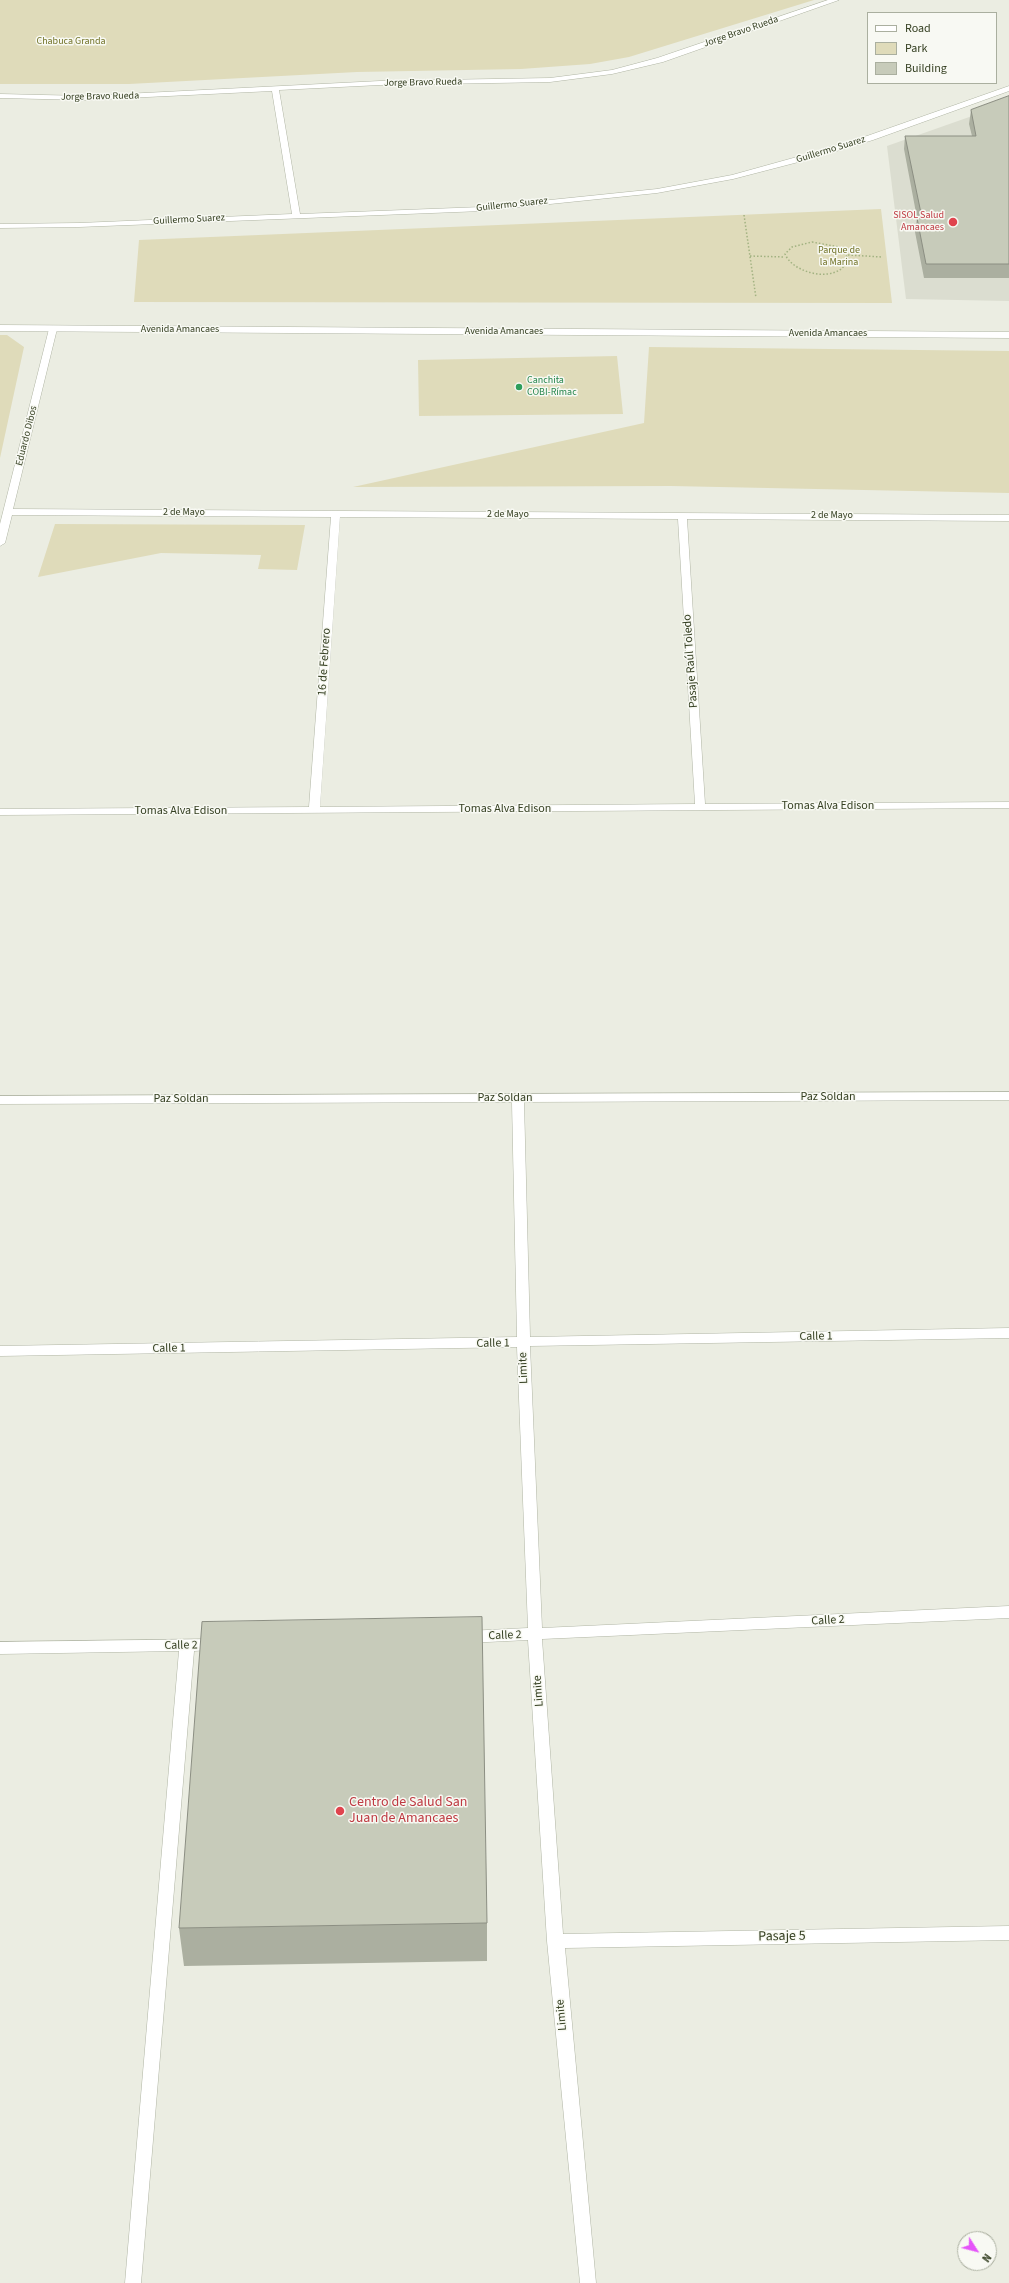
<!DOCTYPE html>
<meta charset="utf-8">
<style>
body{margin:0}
#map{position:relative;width:1009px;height:2283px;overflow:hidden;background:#ebede2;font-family:"Source Sans 3",sans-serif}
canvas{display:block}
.legend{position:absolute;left:867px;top:12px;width:130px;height:72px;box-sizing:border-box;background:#f8f9f3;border:1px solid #aaaf9f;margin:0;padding:5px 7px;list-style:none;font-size:12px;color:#343f21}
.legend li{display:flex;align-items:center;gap:8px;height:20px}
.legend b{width:20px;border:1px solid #aaaf9f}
.north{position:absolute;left:957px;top:2231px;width:40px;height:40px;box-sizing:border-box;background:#f8f9f3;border:1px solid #aaaf9f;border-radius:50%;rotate:126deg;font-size:11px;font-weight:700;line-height:16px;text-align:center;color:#343f21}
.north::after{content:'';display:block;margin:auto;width:14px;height:18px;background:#e554f9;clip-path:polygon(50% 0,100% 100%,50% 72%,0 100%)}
</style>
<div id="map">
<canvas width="1009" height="2283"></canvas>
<ul class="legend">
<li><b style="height:5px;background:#fff"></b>Road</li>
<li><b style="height:11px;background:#dfdbba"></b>Park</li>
<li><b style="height:11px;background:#c7cbba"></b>Building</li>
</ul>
<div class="north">N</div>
</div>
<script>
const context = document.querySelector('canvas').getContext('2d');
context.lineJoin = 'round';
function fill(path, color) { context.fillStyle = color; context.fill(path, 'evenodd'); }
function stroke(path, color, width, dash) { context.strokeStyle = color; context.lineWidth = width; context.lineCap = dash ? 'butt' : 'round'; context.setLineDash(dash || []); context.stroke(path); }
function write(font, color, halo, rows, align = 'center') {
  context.font = font + ' "Source Sans 3",sans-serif'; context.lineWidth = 3; context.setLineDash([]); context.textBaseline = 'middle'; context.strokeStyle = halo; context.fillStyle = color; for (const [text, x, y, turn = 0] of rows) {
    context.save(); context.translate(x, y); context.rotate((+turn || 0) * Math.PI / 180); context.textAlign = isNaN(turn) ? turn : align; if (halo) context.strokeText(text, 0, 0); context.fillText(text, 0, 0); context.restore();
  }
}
fill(new Path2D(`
 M1009,103V301L906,299L887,146Z`), '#dbddd0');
fill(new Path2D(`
 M0,0H814L629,57L590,64L521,69L357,72L129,84H0Z
 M881,209L892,303L134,302L139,240Z
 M0,335H7L24,347L0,458Z
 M649,347L1009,351V493L671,486L353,487L644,423Z
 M617,356L623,414L419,416L418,360Z
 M55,524L305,525L297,570L258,569L261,555L161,553L38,577Z`), '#dfdbba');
const minor = new Path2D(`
 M828,0H839L663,62L612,74L550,82L380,85L279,90L300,214L482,207L657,189L732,175L804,155L867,136L1009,86V91L873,140L810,159L733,179L657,193L482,211L79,227L0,228V224L79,223L292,214L272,91L85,100L0,98V94L85,96L380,81L550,78L612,70L657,58Z
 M53,326L57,329L13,509L1009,515V521L687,519L705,804L1009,802V808L0,815V809L309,807L331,517L12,515L5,543L0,546V524L49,329ZM340,517L678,519L695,804L320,807Z
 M1009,1092V1100L524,1102L530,1337L1009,1328V1338L530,1346L542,1628L1009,1606V1618L542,1639L563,1934L1009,1926V1940L565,1948L596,2283H580L547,1941L528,1640L467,1643L462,1641L460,1637L462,1633L467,1631L528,1628L517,1347L0,1356V1346L517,1337L512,1102L0,1104V1096Z
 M217,1639L222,1641L224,1645L222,1649L194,1651L141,2283H125L179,1651L0,1654V1642Z`);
const tertiary = new Path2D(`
 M0,325L1009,332V338L0,331Z`);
stroke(minor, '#b0b5a4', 1);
stroke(tertiary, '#b0b5a4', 1);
stroke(new Path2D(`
 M744,215L756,298
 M812,242L839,247L849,259C847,262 844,267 841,269C825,281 792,271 785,254L792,247Z
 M848,255L882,257
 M750,256L785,257`), '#a2b281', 1.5, [1.5, 2]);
fill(minor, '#fff');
fill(tertiary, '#fff');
fill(new Path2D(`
 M1009,96V278H924L915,232L917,218L904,149L905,136H972L969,124L971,110Z
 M487,1923V1961L184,1966L179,1928Z`), '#abafa0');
const building = new Path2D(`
 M1009,96V264H926L917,218H922L905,136H976L971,110Z
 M482,1617L487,1923L179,1928L202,1622Z`);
fill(building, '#c7cbba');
stroke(building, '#8b8e82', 1);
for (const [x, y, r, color] of [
 [953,222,5,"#e0444e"],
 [519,387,4,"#2e9e5b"],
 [340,1811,5,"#e0444e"]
]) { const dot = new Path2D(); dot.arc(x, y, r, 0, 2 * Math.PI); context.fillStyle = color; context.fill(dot); stroke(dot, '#f8f9f3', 1.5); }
write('10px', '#343f21', '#f8f9f3', [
 ["Jorge Bravo Rueda",741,32,-19],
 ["Jorge Bravo Rueda",423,83,-1],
 ["Jorge Bravo Rueda",100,97,-1],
 ["Guillermo Suarez",831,150,-17],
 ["Guillermo Suarez",512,205,-6],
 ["Guillermo Suarez",189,220,-3],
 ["Avenida Amancaes",180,330],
 ["Avenida Amancaes",504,332],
 ["Avenida Amancaes",828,334],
 ["Eduardo Dibos",27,436,-76],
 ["2 de Mayo",184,513],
 ["2 de Mayo",508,515],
 ["2 de Mayo",832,516]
]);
write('10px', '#727328', '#f8f9f3', [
 ["Chabuca Granda",71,42],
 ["Parque de",839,251],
 ["la Marina",839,263]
]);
write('10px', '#be3a42', '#f8f9f3', [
 ["SISOL Salud",944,216],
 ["Amancaes",944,228]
], 'right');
write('10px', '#27864d', '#f8f9f3', [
 ["Canchita",527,381],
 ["COBI-Rímac",527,393]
], 'left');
write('12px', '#343f21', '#f8f9f3', [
 ["Pasaje Raúl Toledo",691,661,-94],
 ["16 de Febrero",325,662,-86],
 ["Tomas Alva Edison",828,806],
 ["Tomas Alva Edison",505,809],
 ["Tomas Alva Edison",181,811],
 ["Paz Soldan",828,1097],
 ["Paz Soldan",505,1098],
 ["Paz Soldan",181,1099],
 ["Calle 1",816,1337,-1],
 ["Calle 1",493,1344,-1],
 ["Calle 1",169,1349,-1],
 ["Limite",524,1368,-92],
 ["Calle 2",828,1621,-3],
 ["Calle 2",505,1636,-2],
 ["Calle 2",181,1646,-1],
 ["Limite",539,1691,-94],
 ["Limite",562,2015,-95]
]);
write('14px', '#be3a42', '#f8f9f3', [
 ["Centro de Salud San",349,1803],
 ["Juan de Amancaes",349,1819]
], 'left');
write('14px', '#343f21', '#f8f9f3', [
 ["Pasaje 5",782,1937,-1]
]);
</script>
